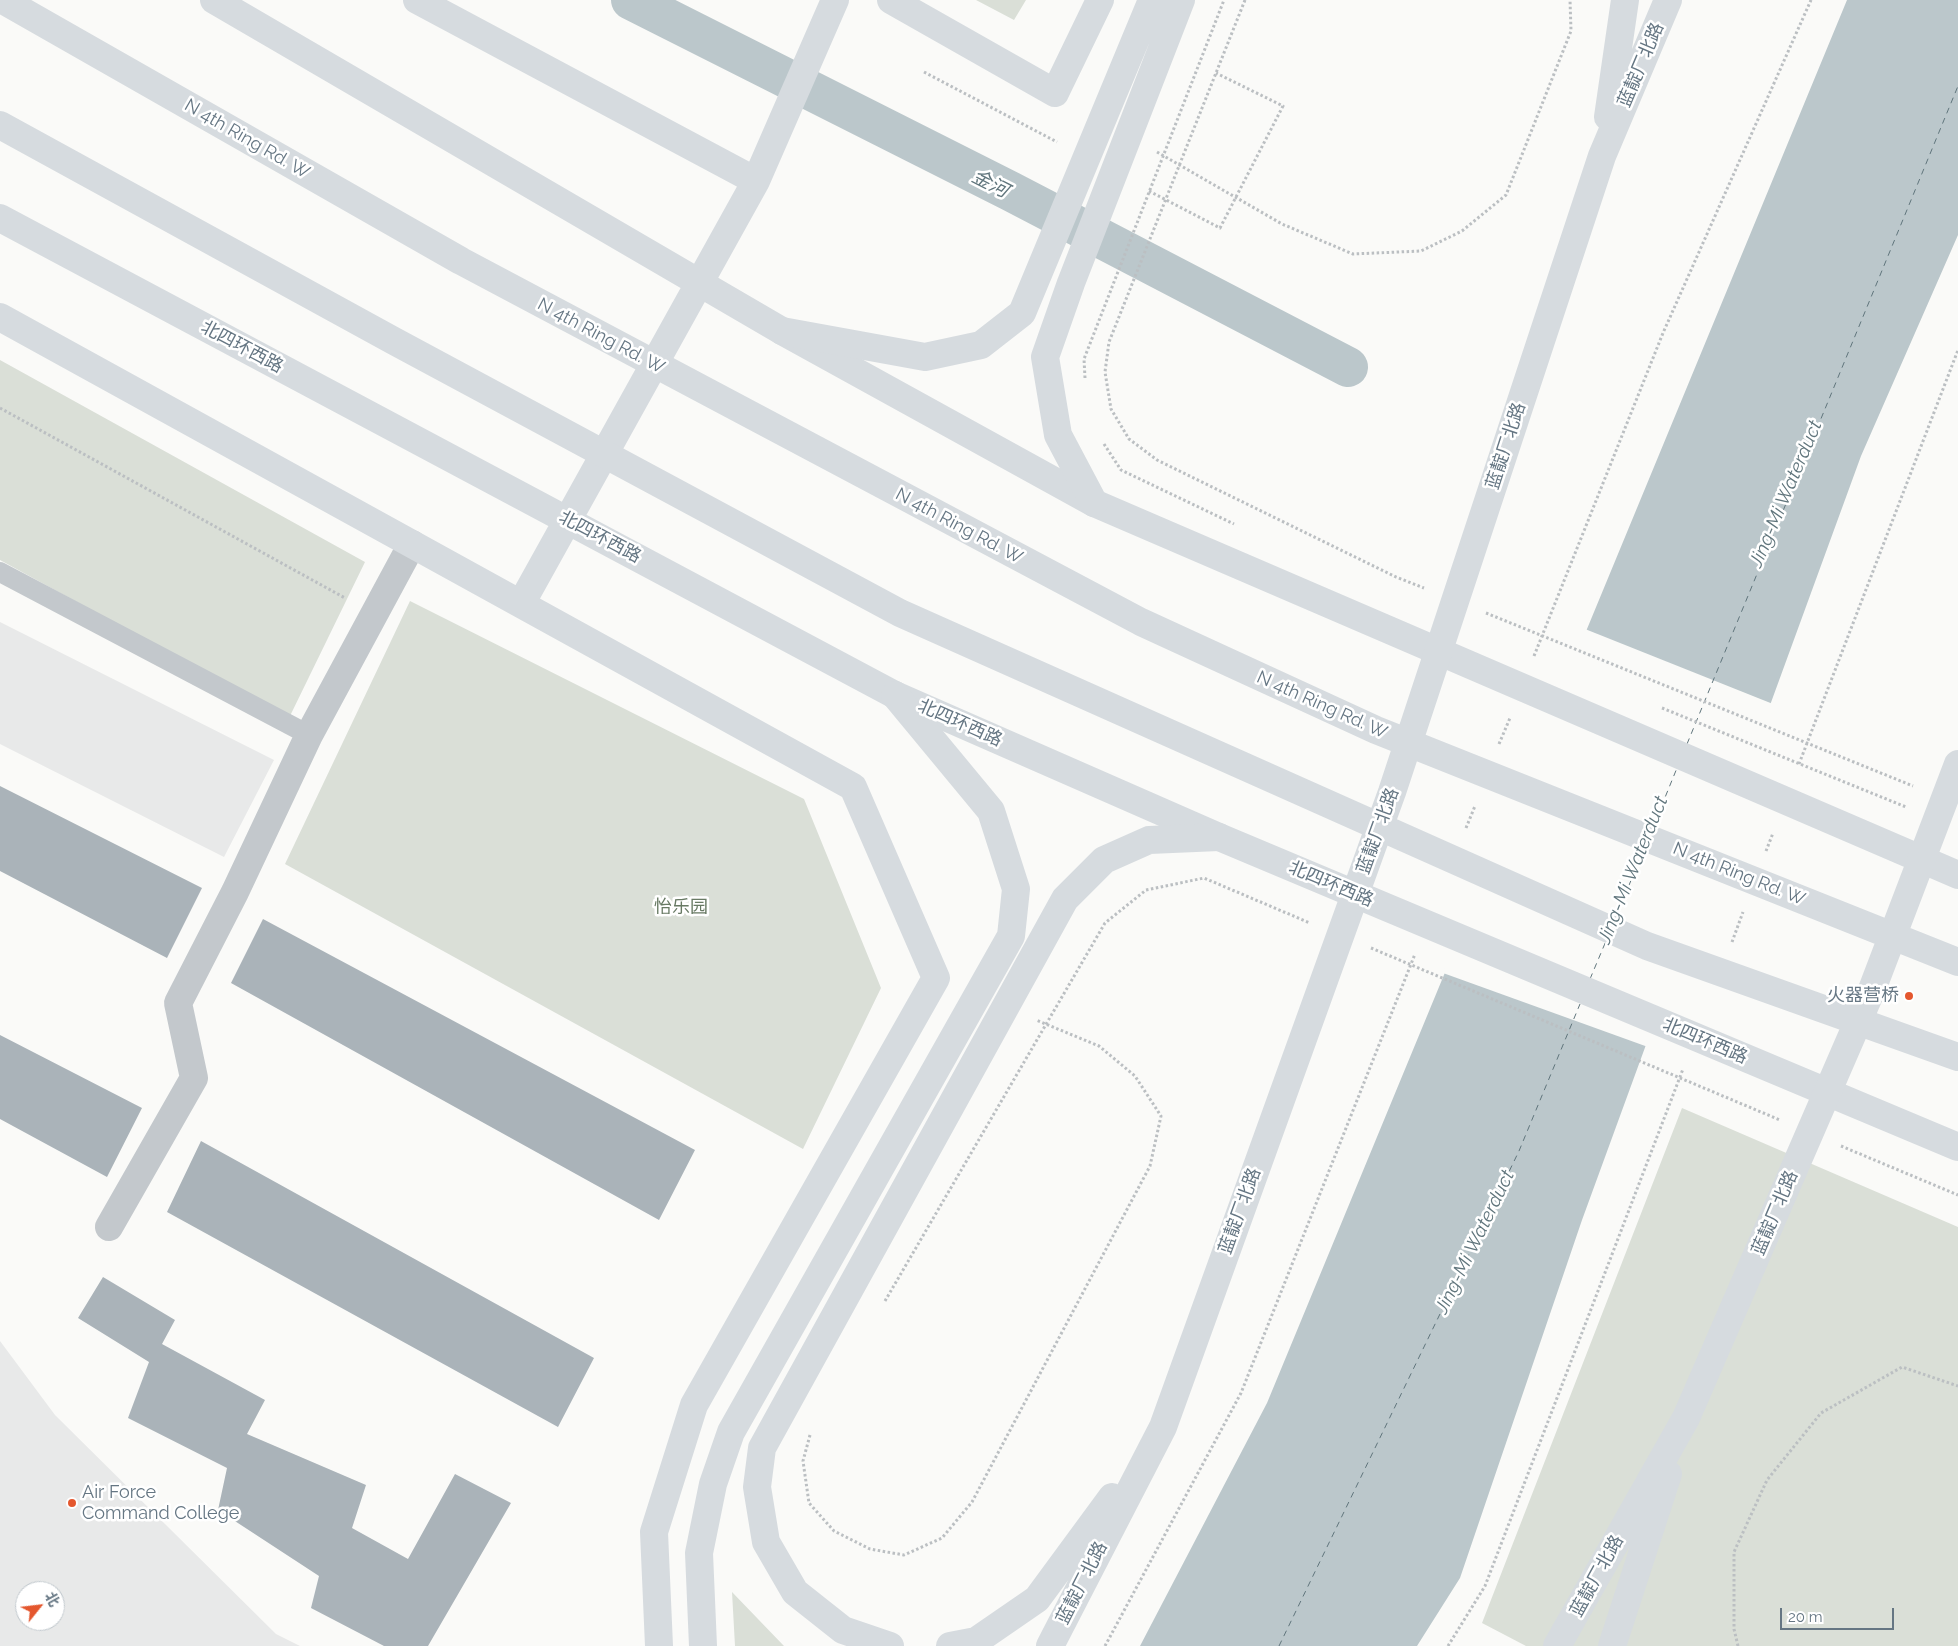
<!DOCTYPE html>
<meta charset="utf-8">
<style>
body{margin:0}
#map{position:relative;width:1958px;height:1646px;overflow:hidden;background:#fafaf8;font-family:Raleway,"Noto Sans SC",sans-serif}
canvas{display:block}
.north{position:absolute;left:15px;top:1581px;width:50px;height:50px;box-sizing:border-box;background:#fff;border:1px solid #c1c8cd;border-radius:50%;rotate:61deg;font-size:14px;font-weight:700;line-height:20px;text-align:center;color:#657683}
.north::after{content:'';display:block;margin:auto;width:18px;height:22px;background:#e4572e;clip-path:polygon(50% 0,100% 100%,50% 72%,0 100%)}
.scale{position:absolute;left:1780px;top:1608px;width:114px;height:22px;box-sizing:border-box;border:2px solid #657683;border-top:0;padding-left:6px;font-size:15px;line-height:18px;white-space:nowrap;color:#657683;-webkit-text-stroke:4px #fff;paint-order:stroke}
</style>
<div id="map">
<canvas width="1958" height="1646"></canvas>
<div class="north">北</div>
<div class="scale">20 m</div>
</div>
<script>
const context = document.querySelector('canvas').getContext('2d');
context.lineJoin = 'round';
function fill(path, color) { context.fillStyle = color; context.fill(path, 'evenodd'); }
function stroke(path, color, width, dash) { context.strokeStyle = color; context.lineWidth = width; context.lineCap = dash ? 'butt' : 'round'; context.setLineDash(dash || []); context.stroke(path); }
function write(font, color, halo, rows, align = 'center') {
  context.font = font + ' Raleway,"Noto Sans SC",sans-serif'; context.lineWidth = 5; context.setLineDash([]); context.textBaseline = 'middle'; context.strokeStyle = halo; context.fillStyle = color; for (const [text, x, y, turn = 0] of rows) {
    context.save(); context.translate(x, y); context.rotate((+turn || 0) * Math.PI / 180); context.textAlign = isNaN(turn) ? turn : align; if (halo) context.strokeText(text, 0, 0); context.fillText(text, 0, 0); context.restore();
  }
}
fill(new Path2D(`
 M0,622L274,760L224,857L0,744Z
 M0,1341L55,1415L276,1634L300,1646H0ZM25,1591H55V1621H25Z`), '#e8e9e9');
fill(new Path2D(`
 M976,0H1026L1014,20Z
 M0,360L365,562L289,718L0,560Z
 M410,601L804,799L881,988L803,1149L285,864Z
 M1682,1108L1958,1227V1646H1526L1482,1623Z
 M732,1592L784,1646H735Z`), '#dadfd7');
fill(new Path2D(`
 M1847,0H1958V235L1861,456L1582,1220L1460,1578L1417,1646H1140L1267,1403Z`), '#bbc7cb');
fill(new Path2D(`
 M1585,629L1773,704L1648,1047L1443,973Z`), '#fafaf8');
stroke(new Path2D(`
 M631,0L1010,191L1348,367`), '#bbc7cb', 40);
stroke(new Path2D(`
 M1687,744L1958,86
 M1653,827L1677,768
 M1616,917L1643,851
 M1590,979L1606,941
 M1279,1646L1519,1151L1580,1004`), '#60757c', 1, [6, 5]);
fill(new Path2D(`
 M0,786L202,888L167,958L0,871Z
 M263,919L695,1150L659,1220L231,983Z
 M0,1035L142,1108L107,1177L0,1119Z
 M201,1141L594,1358L558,1427L167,1212Z
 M103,1277L175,1320L162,1344L265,1400L247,1434L366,1485L352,1528L408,1559L455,1474L511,1503L428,1646H384L311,1608L319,1576L218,1510L227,1468L128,1418L149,1362L78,1318Z`), '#aab3b9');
stroke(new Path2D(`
 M1245,0L1109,342L1105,372L1111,409L1129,439L1157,460L1396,577L1424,588
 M924,72L1057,142
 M1157,152L1282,224L1353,254L1421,251L1462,231L1506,195L1571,31L1570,0
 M1149,191L1220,228L1283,106L1216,73
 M1085,378L1084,359L1224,0
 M0,408L345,598
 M1104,444L1121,470L1234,524
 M1486,613L1913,786
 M1534,656L1663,333L1811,0
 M1662,708L1906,807
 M1499,744L1510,718
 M1799,764L1958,350
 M1466,828L1475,806
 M1766,851L1773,833
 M1732,942L1743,912
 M1371,948L1780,1120
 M1841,1146L1958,1195
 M885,1301L1105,923L1146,890L1204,878L1310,923
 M810,1435L803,1461L809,1503L834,1531L870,1549L904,1555L942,1538L972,1502L1150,1166L1161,1116L1135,1076L1099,1046L1036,1020
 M1105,1646L1241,1393L1415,954
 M1448,1646L1485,1586L1683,1069
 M1738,1646L1734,1629V1552L1767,1480L1821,1413L1902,1367L1958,1386`), '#bbbfc2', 3, [2.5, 2.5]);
stroke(new Path2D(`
 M0,572L309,735`), '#c3c8cc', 20);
stroke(new Path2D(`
 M109,1227L194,1078L178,1003L235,892L309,735L412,544`), '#c3c8cc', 28);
stroke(new Path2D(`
 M214,0L782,331L1094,503L1958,875
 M417,0L756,181
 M891,0L1055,93L1100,0
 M0,218L895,695L1219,837L1958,1147
 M0,317L853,787L936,978L694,1405L654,1532L659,1646
 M521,604L756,181L835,0`), '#d6dbdf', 28);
stroke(new Path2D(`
 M3,0L461,261L1141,622L1376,730L1958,962
 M1608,117L1625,0
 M0,125L394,341L900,613L1647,946L1958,1057
 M782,331L925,357L981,345L1022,313L1152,0
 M1094,503L1058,435L1045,357L1071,283L1181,0
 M703,1646L699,1553L713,1484L731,1432L1011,936L1016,889L991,811L895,695
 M890,1646L843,1630L795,1592L766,1542L757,1487L762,1448L1065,899L1104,860L1149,840L1219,837
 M950,1646L976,1641L1037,1599L1112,1497
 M1050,1646L1163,1427L1392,792L1602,156L1668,0
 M1557,1646L1686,1418L1873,987L1958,764
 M1612,1646L1668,1474`), '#d6dbdf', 28);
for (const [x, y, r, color] of [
 [1909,996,5,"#e4572e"],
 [72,1503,5,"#e4572e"]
]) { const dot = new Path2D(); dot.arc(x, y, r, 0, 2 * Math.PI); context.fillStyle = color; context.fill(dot); stroke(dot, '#fff', 2); }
write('18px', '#657683', '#fff', [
 ["蓝靛厂北路",1641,65,-67],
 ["N 4th Ring Rd. W",247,139,30],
 ["N 4th Ring Rd. W",601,336,28],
 ["北四环西路",242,347,28],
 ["蓝靛厂北路",1506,446,-72],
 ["N 4th Ring Rd. W",959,526,28],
 ["北四环西路",600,537,28],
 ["N 4th Ring Rd. W",1322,705,24],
 ["北四环西路",960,723,24],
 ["蓝靛厂北路",1378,831,-70],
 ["N 4th Ring Rd. W",1739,874,22],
 ["北四环西路",1331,884,23],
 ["北四环西路",1705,1041,23],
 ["蓝靛厂北路",1240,1211,-70],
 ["蓝靛厂北路",1775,1213,-67],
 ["蓝靛厂北路",1597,1576,-61],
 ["蓝靛厂北路",1082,1583,-63]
]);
write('18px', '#687a64', '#fff', [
 ["怡乐园",681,908]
]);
write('18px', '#657683', '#fff', [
 ["火器营桥",1899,996],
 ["Air Force",82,1493,"left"],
 ["Command College",82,1514,"left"]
], 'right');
write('italic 19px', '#60757c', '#fff', [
 ["金河",990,184,27],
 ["Jing-Mi Waterduct",1786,494,-67],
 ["Jing-Mi Waterduct",1633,870,-68],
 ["Jing-Mi Waterduct",1475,1242,-64]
]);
</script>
